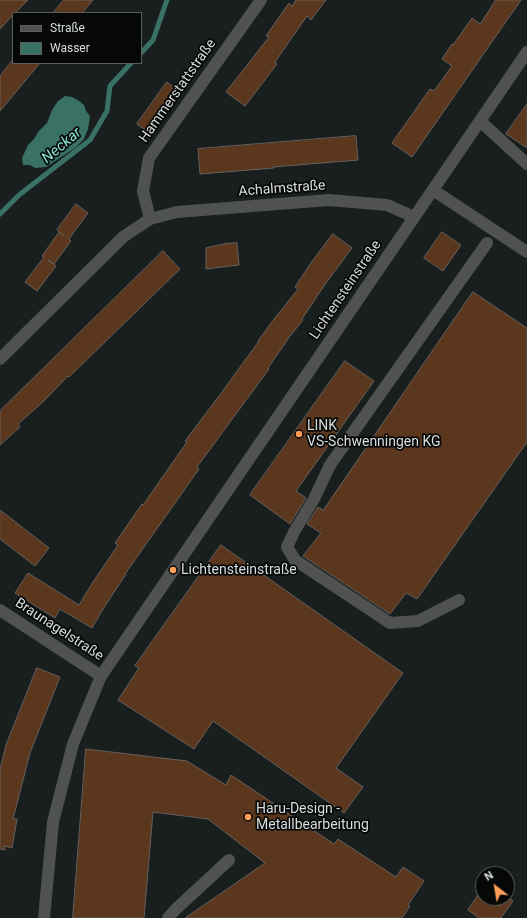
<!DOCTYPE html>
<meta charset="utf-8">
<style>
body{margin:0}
#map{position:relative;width:527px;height:918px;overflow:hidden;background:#191f1e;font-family:Roboto,sans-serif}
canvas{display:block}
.legend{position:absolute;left:12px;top:12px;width:130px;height:52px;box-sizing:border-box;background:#060808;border:1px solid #5a5d5c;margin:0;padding:5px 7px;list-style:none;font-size:12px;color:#d8dcdb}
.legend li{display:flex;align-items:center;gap:8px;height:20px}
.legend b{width:20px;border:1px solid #5a5d5c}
.north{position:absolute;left:475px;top:866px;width:40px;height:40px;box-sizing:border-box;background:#060808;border:1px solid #5a5d5c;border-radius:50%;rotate:329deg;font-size:11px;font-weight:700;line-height:16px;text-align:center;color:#d8dcdb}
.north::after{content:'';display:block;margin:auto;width:14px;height:18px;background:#fe9c58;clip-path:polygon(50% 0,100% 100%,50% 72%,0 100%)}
</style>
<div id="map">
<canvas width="527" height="918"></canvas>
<ul class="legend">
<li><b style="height:5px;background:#4f5251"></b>Straße</li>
<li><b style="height:11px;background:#397265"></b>Wasser</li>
</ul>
<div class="north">N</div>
</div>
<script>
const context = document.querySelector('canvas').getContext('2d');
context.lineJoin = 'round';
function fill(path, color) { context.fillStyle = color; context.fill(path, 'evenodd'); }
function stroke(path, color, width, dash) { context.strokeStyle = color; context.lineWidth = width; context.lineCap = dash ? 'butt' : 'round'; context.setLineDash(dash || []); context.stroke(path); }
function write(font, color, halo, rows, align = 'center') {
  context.font = font + ' Roboto,sans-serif'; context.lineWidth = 3.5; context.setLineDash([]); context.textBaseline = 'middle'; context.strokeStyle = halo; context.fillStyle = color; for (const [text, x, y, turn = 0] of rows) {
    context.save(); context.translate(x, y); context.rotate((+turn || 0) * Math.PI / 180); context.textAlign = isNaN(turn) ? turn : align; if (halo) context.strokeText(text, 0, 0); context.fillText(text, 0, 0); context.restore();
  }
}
fill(new Path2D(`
 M65,96L72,97L79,101L84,105L86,111L90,116L88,129L84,139L75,148L46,167L35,168L30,165H23L22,158L28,145L34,139L39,131L47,123L52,110L58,101Z`), '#397265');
stroke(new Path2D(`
 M141,53L153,40L167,0
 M0,214L19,195L90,140L107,111L110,86L131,63`), '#397265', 5);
const building = new Path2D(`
 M0,0H28L15,13H13V15L0,29Z
 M64,0H93L82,13H53Z
 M296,0H326L311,20L307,16L275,62L277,64L245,106L226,92L269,37L266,36L289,3L292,6Z
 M496,0H521L412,157L392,143L430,89L434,91L452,66L442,59L452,44L453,45L472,18L480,24Z
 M13,60V63H40L0,111V76Z
 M167,82L180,92L150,134L137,124Z
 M527,104V148L506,134Z
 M356,136L358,160L273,167L274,168L200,174L198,149Z
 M76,204L88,213L69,239L71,241L54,264L48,260L56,266L37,291L25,282L44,257L42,256L59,232L64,236L57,230Z
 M442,232L461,245L443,271L424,258Z
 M333,234L352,248L326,283L302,319L303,320L290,336L268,368L269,369L197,467L199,469L125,574H126L103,609L92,628L60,609L55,618L15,593L28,573L79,605L93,582L118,545L115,543L142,504L143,505L187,442L185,441L222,392L259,341H258L271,323L298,289L295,287L311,263Z
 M237,243L239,265L206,269V248L223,244Z
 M163,251L180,269L69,377L68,376L44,401L18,424L20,427L0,445V411Z
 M473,292L527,328V442L417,599L406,593L390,614L303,556L321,533L307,524L318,507L323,510Z
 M345,361L374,381L296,491L306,498L290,524L250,495Z
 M0,510L49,548L35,566L0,539Z
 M221,545L403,673L336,768L363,787L344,813L213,721L194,749L118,700L139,668L135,666Z
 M37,668L60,677L30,753L13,819H17L12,848L5,846V850L0,849V770L6,745Z
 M86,749L187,761L226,785L231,775L334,844L338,839L396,877L403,867L424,881L408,905L410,906L402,918H185L265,863L208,819L153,812L144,918H73Z
 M483,888V898H507V897L513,901L501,918H479L468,910Z`);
fill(building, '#5b371e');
stroke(building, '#66605d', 1);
stroke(new Path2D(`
 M480,121L527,164
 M433,190L527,252
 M150,219L143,191L149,158L261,0
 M0,359L123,237L150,219L177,212L329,200L387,205L414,217
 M459,600L418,621L390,623L295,560L287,547L294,532L314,499L330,465L487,243
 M0,610L101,676
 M44,918L53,822L73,744L101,676L527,52
 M168,918L176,909L229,860`), '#4f5251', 12);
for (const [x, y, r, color] of [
 [299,434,4,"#fe9c58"],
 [173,570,4,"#fe9c58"],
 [248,817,4,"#fe9c58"]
]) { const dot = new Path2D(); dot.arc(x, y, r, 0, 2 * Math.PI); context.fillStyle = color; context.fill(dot); stroke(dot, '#060808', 1.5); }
write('14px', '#d8dcdb', '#060808', [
 ["Hammerstattstraße",178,91,-55],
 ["Achalmstraße",282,189,-4],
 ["Lichtensteinstraße",346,290,-56],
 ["Braunagelstraße",59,630,33]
]);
write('14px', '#d8dcdb', '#060808', [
 ["LINK",307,426],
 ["VS-Schwenningen KG",307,442],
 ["Lichtensteinstraße",181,570],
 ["Haru-Design -",256,809],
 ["Metallbearbeitung",256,825]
], 'left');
write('italic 15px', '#88e4cf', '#060808', [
 ["Neckar",62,146,-40]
]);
</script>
